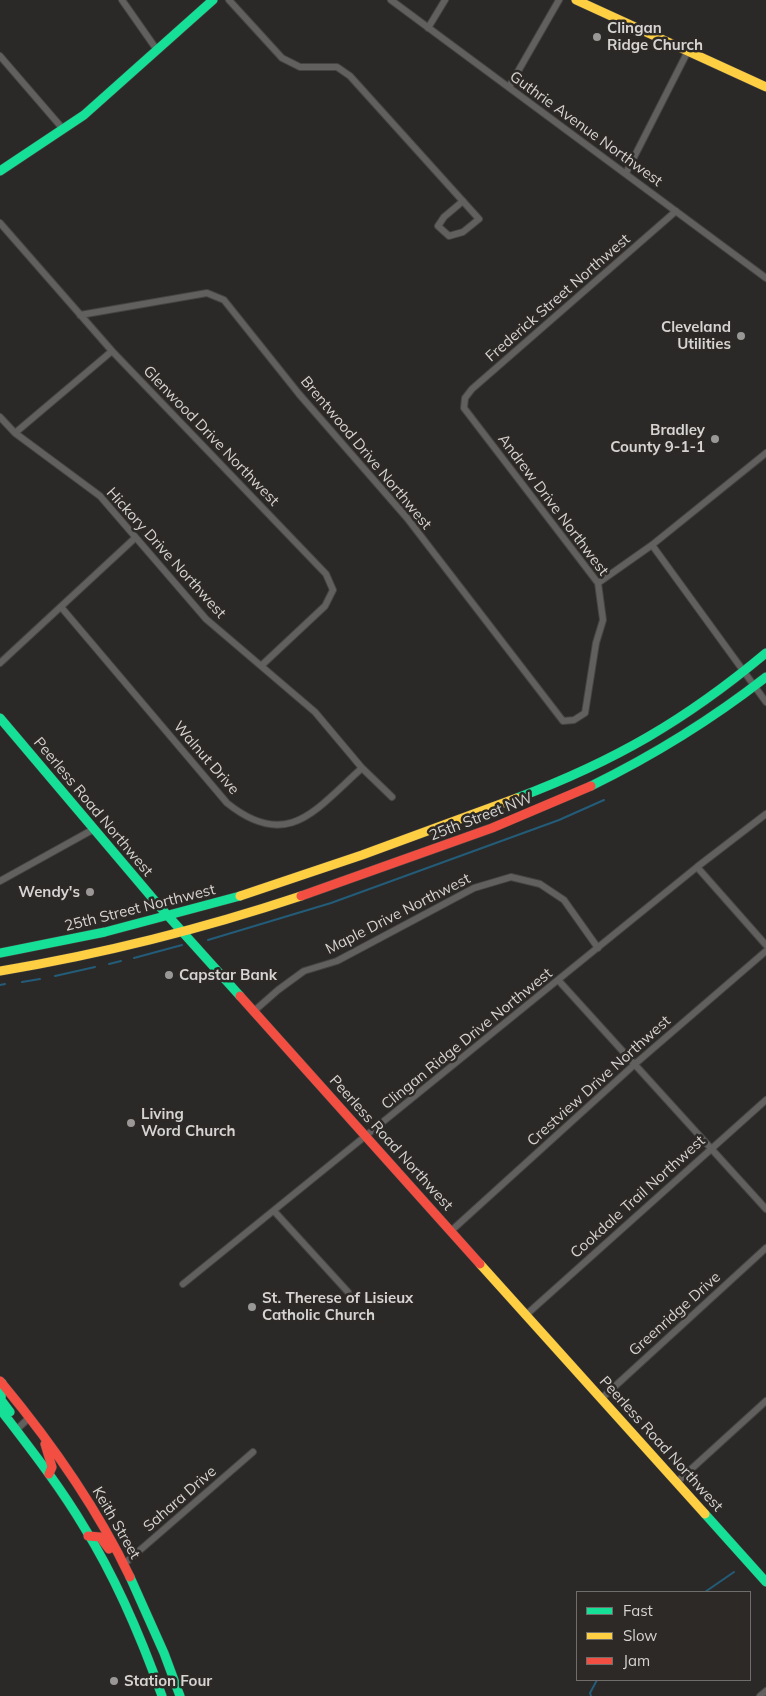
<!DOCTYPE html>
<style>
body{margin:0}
#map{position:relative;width:766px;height:1696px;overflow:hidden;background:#2b2927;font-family:Mulish,sans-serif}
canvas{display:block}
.legend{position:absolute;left:576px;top:1591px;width:175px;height:90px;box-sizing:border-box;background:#2c2926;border:1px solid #706d6b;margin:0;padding:6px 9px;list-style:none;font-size:15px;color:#d5d4d2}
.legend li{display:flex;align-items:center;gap:10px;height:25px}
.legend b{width:25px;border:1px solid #706d6b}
</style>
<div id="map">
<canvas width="766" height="1696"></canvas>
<ul class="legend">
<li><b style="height:6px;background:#16e098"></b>Fast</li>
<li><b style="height:6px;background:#ffcf43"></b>Slow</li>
<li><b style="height:6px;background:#f24e42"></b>Jam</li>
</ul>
</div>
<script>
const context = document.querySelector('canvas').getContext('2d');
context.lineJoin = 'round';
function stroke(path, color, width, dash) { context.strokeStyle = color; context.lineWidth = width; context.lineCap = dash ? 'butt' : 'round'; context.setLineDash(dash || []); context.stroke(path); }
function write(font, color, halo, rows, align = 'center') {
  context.font = font + ' Mulish,sans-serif'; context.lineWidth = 5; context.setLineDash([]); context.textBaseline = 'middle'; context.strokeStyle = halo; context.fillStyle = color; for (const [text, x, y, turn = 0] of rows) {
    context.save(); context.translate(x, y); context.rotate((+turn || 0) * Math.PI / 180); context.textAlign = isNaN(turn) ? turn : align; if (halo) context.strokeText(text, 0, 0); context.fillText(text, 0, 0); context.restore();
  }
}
stroke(new Path2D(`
 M208,940L331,903L559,820L604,800
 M134,958L182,945
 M109,964L121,961
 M55,976L95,967
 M22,982L40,979
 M0,985L5,984
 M705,1592L734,1572
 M591,1696L590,1693L597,1680`), '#235c79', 2);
const street = new Path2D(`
 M122,0L157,50
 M229,0L282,58L300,67H337L350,76L479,219L463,232L449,236L438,226L444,217L463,201
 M391,0L766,278
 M428,28L445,0
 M0,56L63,129
 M509,87L559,0
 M626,173L688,51
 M0,223L112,351L326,574L333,590L325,606L262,665
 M80,315L207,293L224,300L299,394L407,518L563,721L574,720L585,713L596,643L603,620L598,583L464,408L465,398L472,389L676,211
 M0,417L15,433L100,496L206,619L315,712L362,768L392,797
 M15,433L112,351
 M652,545L766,702
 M598,583L652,545L766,453
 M61,607L227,803C288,852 316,809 362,768
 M0,663L135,538
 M697,867L766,945
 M0,881L94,829
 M559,981L766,1209
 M253,1012L278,990L304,971L337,961L474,888L511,877L540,884L564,900L598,948
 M274,1211L348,1292
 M451,1231L635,1064L766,951
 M183,1284L697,867L766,814
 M527,1314L766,1100
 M601,1399L766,1248
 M16,1430L29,1418
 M677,1482L766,1401
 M124,1564L253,1452
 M760,1696L766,1691`);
const fast = new Path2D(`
 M0,171L84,115L213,0
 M0,718L160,907L240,996
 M591,786C654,755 711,720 766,677
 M517,798C615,761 686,720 766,653
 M0,953L105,932L240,896
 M2,1383L1,1400L10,1412
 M0,1409C29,1447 59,1485 84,1527C117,1580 141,1637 162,1696
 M705,1514L766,1582
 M130,1577L164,1653L180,1696`);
const slow = new Path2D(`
 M576,0L766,87
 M240,896L362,855L517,798
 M0,971C102,954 202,929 301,896
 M480,1264L705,1514`);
const jam = new Path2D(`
 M301,896L492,828L591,786
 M240,996L480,1264
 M0,1381C50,1441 96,1506 130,1577
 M45,1444L52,1467L49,1474
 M88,1536L100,1537L109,1549`);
stroke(street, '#454443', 8);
stroke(fast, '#454443', 10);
stroke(slow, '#454443', 10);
stroke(jam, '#454443', 10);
stroke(street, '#61605f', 6);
stroke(fast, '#16e098', 9);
stroke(slow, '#ffcf43', 9);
stroke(jam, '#f24e42', 9);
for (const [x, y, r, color] of [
 [597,37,5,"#9a9896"],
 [741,336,5,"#9a9896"],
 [715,439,5,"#9a9896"],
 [90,892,5,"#9a9896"],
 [169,975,5,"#9a9896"],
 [131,1123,5,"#9a9896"],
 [252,1307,5,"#9a9896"],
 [114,1681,5,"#9a9896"]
]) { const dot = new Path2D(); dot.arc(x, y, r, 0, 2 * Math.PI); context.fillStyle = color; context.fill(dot); stroke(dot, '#2c2926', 2); }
write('bold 15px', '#d5d4d2', '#2c2926', [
 ["Clingan",607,28],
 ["Ridge Church",607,45],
 ["Cleveland",731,327,"right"],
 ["Utilities",731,344,"right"],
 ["Bradley",705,430,"right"],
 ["County 9-1-1",705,447,"right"],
 ["Wendy's",80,892,"right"],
 ["Capstar Bank",179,975],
 ["Living",141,1114],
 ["Word Church",141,1131],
 ["St. Therese of Lisieux",262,1298],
 ["Catholic Church",262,1315],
 ["Station Four",124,1681]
], 'left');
write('15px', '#d5d4d2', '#2c2926', [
 ["Guthrie Avenue Northwest",586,129,36],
 ["Frederick Street Northwest",558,298,-41],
 ["Glenwood Drive Northwest",211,436,46],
 ["Brentwood Drive Northwest",366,453,50],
 ["Andrew Drive Northwest",553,505,53],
 ["Hickory Drive Northwest",166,553,48],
 ["Walnut Drive",206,758,49],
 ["Peerless Road Northwest",93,807,50],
 ["25th Street NW",481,817,-21],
 ["25th Street Northwest",140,908,-14],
 ["Maple Drive Northwest",398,914,-27],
 ["Clingan Ridge Drive Northwest",467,1039,-39],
 ["Crestview Drive Northwest",599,1081,-42],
 ["Peerless Road Northwest",391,1143,48],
 ["Cookdale Trail Northwest",638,1197,-42],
 ["Greenridge Drive",675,1314,-42],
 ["Peerless Road Northwest",661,1444,48],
 ["Sahara Drive",180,1499,-41],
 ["Keith Street",116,1523,60]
]);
</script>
